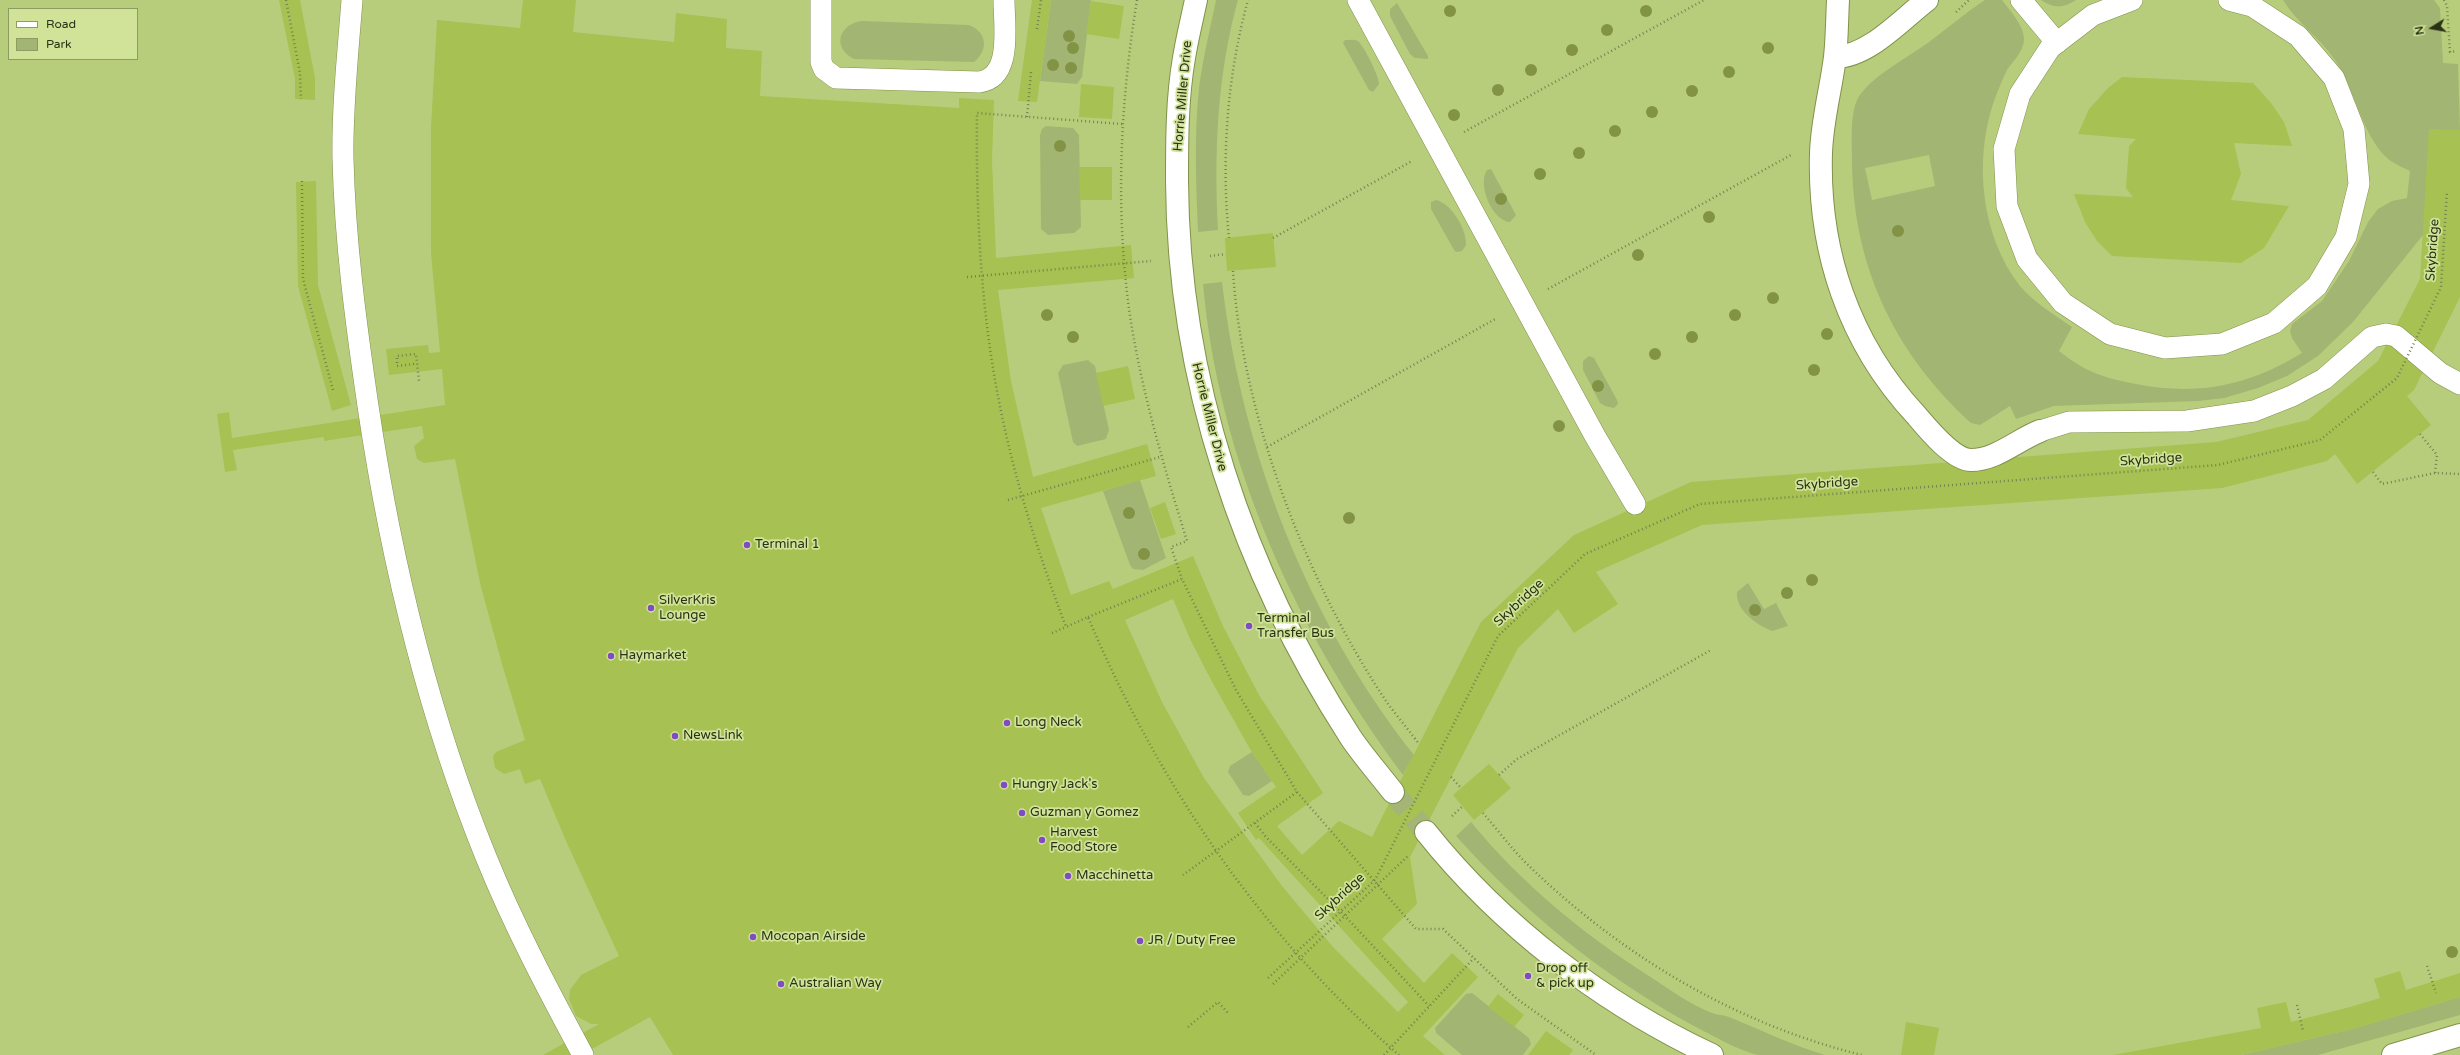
<!DOCTYPE html>
<style>
body{margin:0}
#map{position:relative;width:2460px;height:1055px;overflow:hidden;background:#c3d68d;font-family:"Varela Round",sans-serif}
canvas{display:block}
.legend{position:absolute;left:8px;top:8px;width:130px;height:52px;box-sizing:border-box;background:#d0e399;border:1px solid #8e9c64;margin:0;padding:5px 7px;list-style:none;font-size:12px;color:#2a3214}
.legend li{display:flex;align-items:center;gap:8px;height:20px}
.legend b{width:20px;border:1px solid #8e9c64}
.north{position:absolute;left:2412px;top:8px;width:40px;height:40px;-webkit-text-stroke:3px #d0e399;paint-order:stroke;rotate:259deg;font-size:11px;font-weight:700;line-height:16px;text-align:center;color:#2a3214}
.north::after{content:'';display:block;margin:auto;width:14px;height:18px;background:#2a3214;clip-path:polygon(50% 0,100% 100%,50% 72%,0 100%)}
</style>
<div id="map">
<canvas width="2460" height="1055"></canvas>
<ul class="legend">
<li><b style="height:5px;background:#fff"></b>Road</li>
<li><b style="height:11px;background:#a3b572"></b>Park</li>
</ul>
<div class="north">N</div>
</div>
<script>
const context = document.querySelector('canvas').getContext('2d');
context.lineJoin = 'round';
function fill(path, color) { context.fillStyle = color; context.fill(path, 'evenodd'); }
function stroke(path, color, width, dash) { context.strokeStyle = color; context.lineWidth = width; context.lineCap = dash ? 'butt' : 'round'; context.setLineDash(dash || []); context.stroke(path); }
function write(font, color, halo, rows, align = 'center') {
  context.font = font + ' "Varela Round",sans-serif'; context.lineWidth = 3.5; context.setLineDash([]); context.textBaseline = 'middle'; context.strokeStyle = halo; context.fillStyle = color; for (const [text, x, y, turn = 0] of rows) {
    context.save(); context.translate(x, y); context.rotate((+turn || 0) * Math.PI / 180); context.textAlign = isNaN(turn) ? turn : align; if (halo) context.strokeText(text, 0, 0); context.fillText(text, 0, 0); context.restore();
  }
}
fill(new Path2D(`
 M0,0H2460V1055H0ZM9,9H137V59H9Z`), '#b8cd7c');
fill(new Path2D(`
 M1051,0H1091L1082,77L1077,84L1040,81Z
 M1216,0H1238C1217,75 1214,153 1218,230L1198,232C1196,184 1194,135 1199,88C1203,58 1210,29 1216,0Z
 M1985,0H2002C2010,11 2024,25 2024,39C2024,51 2013,61 2007,70C2002,80 1997,93 1993,104C1974,162 1981,236 2020,286C2033,302 2055,315 2072,327L2059,351C2067,357 2075,363 2084,368C2099,376 2119,381 2136,384C2198,396 2248,386 2302,353L2292,338L2290,331L2292,324L2322,301L2349,261L2368,222L2378,209L2392,201L2407,198L2410,171C2402,167 2392,163 2386,157C2362,134 2355,89 2335,60C2320,38 2297,23 2283,0H2434L2440,8L2443,63L2458,64L2460,130L2423,235L2353,322L2318,356L2287,376L2258,388L2224,398L2199,401L2054,406L2016,419L2010,406L1980,425L1971,423C1893,352 1851,262 1852,155C1852,138 1850,114 1858,98C1871,76 1909,57 1929,42C1948,28 1965,13 1985,0ZM1929,155L1935,186L1872,200L1865,168Z
 M2041,0H2076C2064,8 2054,9 2041,0Z
 M1397,3L1428,56V59L1415,58L1410,54L1390,16V9Z
 M862,21L969,25C987,32 989,50 974,62L854,59C832,48 838,24 862,21Z
 M1345,40C1349,40 1354,39 1358,41C1364,46 1379,76 1379,84L1373,92L1369,90L1343,43Z
 M1046,126L1073,128L1079,135L1081,227L1074,233L1048,235L1041,229L1040,135L1042,129Z
 M1491,169L1516,215L1510,222C1492,221 1477,184 1487,170Z
 M1436,200C1451,203 1467,229 1466,245L1462,251L1456,252L1454,250L1431,209V202Z
 M1222,282C1242,453 1307,619 1414,755L1403,775C1297,632 1219,463 1203,284Z
 M1589,356L1594,358L1617,400L1618,404L1614,408L1605,406L1600,403L1583,370V361Z
 M1088,360L1095,366L1109,430L1106,439L1077,446L1073,442L1058,373L1063,365Z
 M1140,480L1166,558L1143,570L1133,569L1130,565L1103,491Z
 M1748,583L1764,609L1776,603L1788,626L1772,631C1757,625 1735,610 1737,592Z
 M1252,752L1272,781L1249,796L1243,795L1228,772L1230,766Z
 M1471,822C1521,883 1583,934 1649,976C1669,989 1689,1004 1712,1013C1717,1015 1724,1015 1729,1017C1761,1030 1792,1045 1825,1055C1806,1055 1775,1055 1758,1055C1739,1051 1712,1035 1694,1026C1604,977 1524,912 1456,836Z
 M1472,993L1529,1038L1531,1044L1523,1055H1462L1436,1033L1435,1028L1466,994Z
 M2460,997V1015L2318,1055H2241L2356,1028Z`), '#a3b572');
fill(new Path2D(`
 M279,0H300L315,78V100L295,99V79Z
 M523,0H576L573,32L674,42L676,13L727,19L726,48L762,51L760,96L959,108V98L994,100L992,161L996,258L1131,245L1134,278L998,290L1011,381L1033,477L1147,444L1156,476L1041,508L1071,595L1109,581L1113,589L1193,556L1223,626L1259,695L1323,793L1277,826L1302,855L1339,821L1372,837L1481,622L1574,535L1691,482L2216,442L2308,420L2378,361L2420,279L2429,129L2460,130V297L2414,390L2407,396L2431,425L2357,484L2335,454L2327,461L2222,488L1702,525L1596,572L1618,604L1574,633L1558,609L1518,648L1410,857L1417,904L1382,939L1424,983L1452,953L1478,977L1423,1036L1445,1055H673L650,1017L581,1055H543L599,1024H591L576,1016L569,999L570,990L581,975L619,956L566,841L540,779L525,784L520,769L504,774L495,768L493,756L496,752L525,740L502,664L480,583L455,459L424,463L417,459L414,446L424,438L422,426L324,441V437L233,450L237,470L225,472L217,414L229,412L232,438L445,405L442,369L389,375L386,349L428,345L429,353L440,352L431,253V127L437,20L520,28ZM1173,599L1191,641L1210,678L1250,749L1276,787L1238,813L1256,840L1259,838L1408,1002L1398,1012L1333,947L1282,886L1204,778L1162,702L1125,620Z
 M1032,0H1051L1037,102L1018,101Z
 M1091,1L1124,6L1119,39L1086,34Z
 M2122,77L2253,83L2271,103L2284,122L2292,146L2234,143L2241,174L2231,200L2289,206L2264,248L2241,263L2112,256L2097,241L2085,222L2074,194L2133,197L2126,188L2129,146L2136,139L2078,134L2089,109L2108,88Z
 M1081,84L1114,87L1112,119L1079,117Z
 M1079,167H1112V200H1080Z
 M316,181L318,285L351,405L332,411L298,286L296,182Z
 M1273,233L1276,267L1227,271L1225,238Z
 M1128,366L1135,399L1103,406L1096,373Z
 M1165,502L1176,534L1161,539L1150,508Z
 M1489,764L1511,788L1474,820L1453,795Z
 M2400,971L2406,990L2460,973V997L2356,1028L2241,1055H2113L2261,1028L2257,1008L2286,1002L2291,1022L2350,1007L2380,998L2374,979Z
 M1498,994L1524,1015L1514,1027L1488,1007Z
 M1906,1022L1939,1028L1934,1055H1901Z
 M1546,1031L1573,1050L1569,1055H1528Z`), '#a7c152');
stroke(new Path2D(`
 M1393,792L1426,832`), '#a4b575', 22, [22, 11]);
const lane = new Path2D(`
 M352,0C348,53 342,107 343,159C345,242 356,324 368,406C391,561 427,712 486,857C514,926 548,990 583,1055
 M821,0V62L824,69L836,78L979,82C1013,78 1004,26 1004,0
 M1358,0L1595,436L1635,504
 M2021,0L2057,43
 M2132,0L2093,15L2050,48L2020,94L2004,149L2007,206L2027,259L2063,303L2110,334L2165,348L2222,344L2274,323L2317,286L2346,237L2359,184L2354,129L2334,78L2298,36L2252,6L2229,0
 M2040,431L2069,422L2187,421L2254,411L2292,396L2324,379L2372,337L2386,334L2396,336L2440,373L2460,384`);
const street = new Path2D(`
 M1838,0C1837,19 1837,39 1835,57C1831,89 1822,120 1821,153C1818,251 1849,343 1916,415C1927,428 1953,460 1971,460C1996,460 2017,440 2040,431
 M1835,57C1868,57 1901,20 1927,0`);
const primary = new Path2D(`
 M1196,0C1192,19 1187,39 1184,58C1177,98 1177,140 1177,181C1178,380 1243,571 1351,738C1364,757 1379,774 1393,792
 M1426,832C1501,926 1603,1004 1712,1055
 M2393,1055L2460,1035`);
stroke(lane, '#81924b', 22);
stroke(street, '#81924b', 24);
stroke(primary, '#81924b', 24);
stroke(new Path2D(`
 M286,0L300,73L301,99
 M1137,0C1120,104 1115,211 1130,316C1142,393 1164,467 1187,541L1171,547L1182,579
 M2444,0L2447,6L2450,52L2457,51
 M1956,12L1969,0
 M1037,29L1041,0
 M1027,117L1031,72
 M1122,124L977,113C976,206 980,300 997,391C1012,472 1037,550 1066,627L1088,617C1158,783 1262,937 1399,1055
 M1464,132L1704,0
 M302,181L303,279L333,390
 M1229,238C1221,159 1227,76 1248,0
 M1273,238L1412,161
 M1210,256L1226,254
 M1233,271C1242,415 1306,581 1386,701C1396,715 1408,729 1419,744
 M967,277L1151,261
 M1548,289L1791,155
 M414,364L397,366V356L416,354L419,381
 M2420,434L2437,455L2435,473L2460,474
 M1267,447L1497,318
 M2373,472L2382,484L2435,473
 M1008,500L1160,457
 M1088,617L1182,579L1236,690L1297,792L1183,875
 M1052,633L1066,627
 M1499,775L1517,759L1711,650
 M1451,777L1461,788
 M1297,792L1416,929H1443L1517,999L1596,1055
 M1483,813C1497,829 1511,848 1526,863C1619,954 1735,1024 1862,1055
 M1452,816L1463,806
 M1255,823L1266,837L1345,916L1429,1006
 M2427,966L2436,993
 M1273,984L1408,856
 M2297,1005L2303,1031
 M1188,1027L1218,1002L1228,1013
 M1384,1055L1474,958`), '#75824f', 2.5, [1, 3]);
stroke(lane, '#fff', 21);
stroke(street, '#fff', 22);
stroke(primary, '#fff', 22);
stroke(new Path2D(`
 M1268,978L1375,880L1498,636L1585,554L1700,504L2218,465L2320,440L2397,378L2441,287L2447,191`), '#75824f', 2.5, [1, 3]);
context.fillStyle = '#829346';
for (const [x, y] of [
 [1450,11],
 [1646,11],
 [1607,30],
 [1069,36],
 [1073,48],
 [1768,48],
 [1572,50],
 [1053,65],
 [1071,68],
 [1531,70],
 [1729,72],
 [1498,90],
 [1692,91],
 [1652,112],
 [1454,115],
 [1615,131],
 [1060,146],
 [1579,153],
 [1540,174],
 [1501,199],
 [1709,217],
 [1898,231],
 [1638,255],
 [1773,298],
 [1047,315],
 [1735,315],
 [1827,334],
 [1073,337],
 [1692,337],
 [1655,354],
 [1814,370],
 [1598,386],
 [1559,426],
 [1129,513],
 [1349,518],
 [1144,554],
 [1812,580],
 [1787,593],
 [1755,610],
 [2452,952]
]) { context.beginPath(); context.arc(x, y, 6, 0, 2 * Math.PI); context.fill(); }
for (const [x, y, r, color] of [
 [747,545,4,"#804bc3"],
 [651,608,4,"#804bc3"],
 [1249,626,4,"#804bc3"],
 [611,656,4,"#804bc3"],
 [1007,723,4,"#804bc3"],
 [675,736,4,"#804bc3"],
 [1004,785,4,"#804bc3"],
 [1022,813,4,"#804bc3"],
 [1042,840,4,"#804bc3"],
 [1068,876,4,"#804bc3"],
 [753,937,4,"#804bc3"],
 [1140,941,4,"#804bc3"],
 [1528,976,4,"#804bc3"],
 [781,984,4,"#804bc3"]
]) { const dot = new Path2D(); dot.arc(x, y, r, 0, 2 * Math.PI); context.fillStyle = color; context.fill(dot); stroke(dot, '#d0e399', 1.5); }
write('13px', '#2a3214', '#d0e399', [
 ["Horrie Miller Drive",1183,96,-85],
 ["Skybridge",2433,250,-86],
 ["Horrie Miller Drive",1209,417,76],
 ["Skybridge",2151,460,-4],
 ["Skybridge",1827,484,-4],
 ["Skybridge",1519,603,-43],
 ["Skybridge",1340,897,-43]
]);
write('13px', '#2a3214', '#d0e399', [
 ["Terminal 1",755,545],
 ["SilverKris",659,601],
 ["Lounge",659,616],
 ["Terminal",1257,619],
 ["Transfer Bus",1257,634],
 ["Haymarket",619,656],
 ["Long Neck",1015,723],
 ["NewsLink",683,736],
 ["Hungry Jack's",1012,785],
 ["Guzman y Gomez",1030,813],
 ["Harvest",1050,833],
 ["Food Store",1050,848],
 ["Macchinetta",1076,876],
 ["Mocopan Airside",761,937],
 ["JR / Duty Free",1148,941],
 ["Drop off",1536,969],
 ["& pick up",1536,984],
 ["Australian Way",789,984]
], 'left');
</script>
